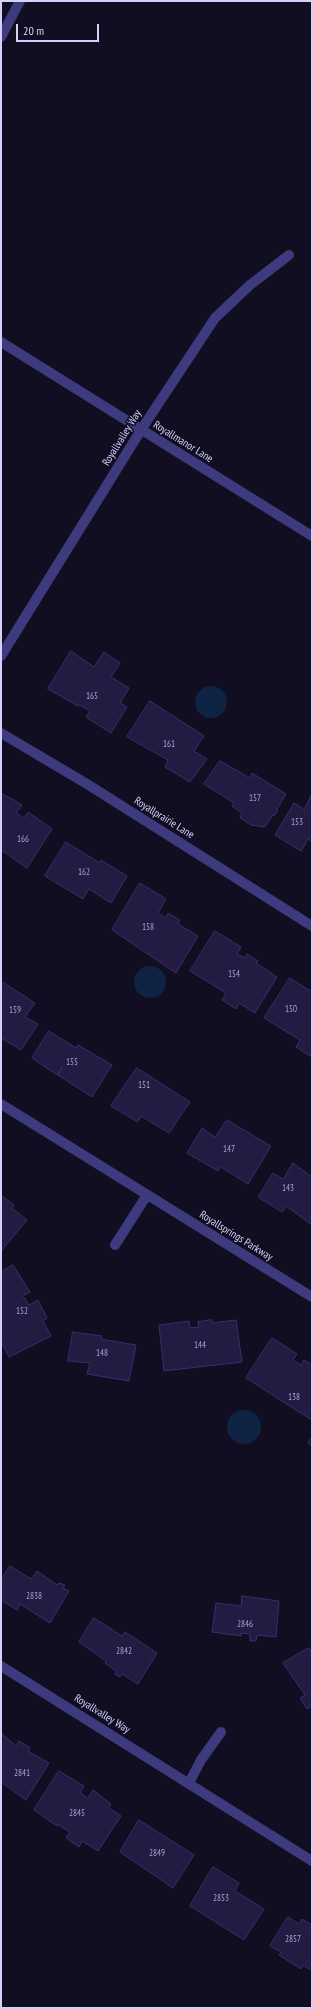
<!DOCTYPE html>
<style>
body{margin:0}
#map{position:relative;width:313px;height:2009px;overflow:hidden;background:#110e21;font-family:"PT Sans Narrow",sans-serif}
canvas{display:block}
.frame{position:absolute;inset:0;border:2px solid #d5d0fd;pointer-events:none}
.scale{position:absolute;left:16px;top:24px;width:83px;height:18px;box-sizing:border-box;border:2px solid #d5d0fd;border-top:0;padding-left:5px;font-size:12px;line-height:14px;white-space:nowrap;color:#d5d0fd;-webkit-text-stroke:3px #110e21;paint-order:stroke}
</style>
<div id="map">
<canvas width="313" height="2009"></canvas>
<div class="frame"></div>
<div class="scale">20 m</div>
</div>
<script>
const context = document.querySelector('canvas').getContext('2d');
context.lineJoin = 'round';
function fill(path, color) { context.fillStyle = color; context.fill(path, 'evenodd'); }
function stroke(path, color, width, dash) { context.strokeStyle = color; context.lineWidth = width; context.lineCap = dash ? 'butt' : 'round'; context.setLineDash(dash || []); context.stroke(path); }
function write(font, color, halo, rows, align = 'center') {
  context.font = font + ' "PT Sans Narrow",sans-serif'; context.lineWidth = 3; context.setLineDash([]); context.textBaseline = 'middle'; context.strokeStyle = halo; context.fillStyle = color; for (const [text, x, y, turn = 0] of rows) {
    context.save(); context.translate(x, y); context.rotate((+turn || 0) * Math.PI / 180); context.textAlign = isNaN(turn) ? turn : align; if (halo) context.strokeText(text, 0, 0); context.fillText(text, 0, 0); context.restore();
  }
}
fill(new Path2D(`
 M195 702a16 16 0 1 1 32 0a16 16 0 1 1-32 0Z
 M134 982a16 16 0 1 1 32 0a16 16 0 1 1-32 0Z
 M227 1427a17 17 0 1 1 34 0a17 17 0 1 1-34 0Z`), '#0f2445');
const building = new Path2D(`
 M71,651L94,667L104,652L120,663L111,677L129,688L120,703L127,707L111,733L86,717L90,711L80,705L78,706L48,689Z
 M150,701L204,736L194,751L207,759L190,782L165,767L168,760L127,737Z
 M220,761L250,778L252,773L286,794L277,809L278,810L274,816L273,815L265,827L251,825L240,818L242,813L232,806L234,803L204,784Z
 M1,793L22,805L16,813L24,818L28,812L52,829L27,868L1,850Z
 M312,794V842L308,839L301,851L275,835L294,803L304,809Z
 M66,842L100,863L101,860L127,876L111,903L89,889L83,899L45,876Z
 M140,883L166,899L158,913L166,918L168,913L180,920L178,924L198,936L176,973L112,930Z
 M215,931L241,947L237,954L245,958L247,954L258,961L256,963L277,977L255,1013L239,1003L236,1009L222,1000L226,993L190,971Z
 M290,978L312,992V1053L310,1056L296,1047L300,1040L264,1018Z
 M1,981L35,1003L25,1017L38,1024L21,1050L1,1038Z
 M49,1031L76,1048L78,1045L112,1065L92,1097L58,1075L63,1066L57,1075L32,1058Z
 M137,1068L190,1102L169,1133L141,1116L138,1122L111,1106Z
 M227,1120L271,1146L248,1184L221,1167L218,1171L187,1153L202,1128L215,1137Z
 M293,1163L312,1177V1225L286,1206L282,1212L258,1197L273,1173L283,1179Z
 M1,1195L14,1205L12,1208L27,1220L1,1251Z
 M13,1265L30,1292L23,1296L29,1305L38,1300L47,1318L43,1321L51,1336L9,1357L1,1342V1272Z
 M212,1320V1323L236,1320L242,1362L164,1371L159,1325L189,1321L190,1328L199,1327L198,1322Z
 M73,1332L102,1336L101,1339L136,1345L129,1381L87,1374L90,1363L68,1361Z
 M272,1338L297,1354L293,1360L301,1365L304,1360L312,1365V1417L310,1419L246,1378Z
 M312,1438V1447L308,1442Z
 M10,1566L31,1579L37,1571L57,1585L59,1583L65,1585L63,1588L69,1591L50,1623L20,1604L17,1610L1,1600V1580Z
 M242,1596L279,1601L276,1637L257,1635L256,1641H250V1634L241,1633V1636L212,1632L216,1603L241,1606Z
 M94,1618L122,1636L125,1632L157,1653L138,1684L122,1674L120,1677L115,1674L116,1671L105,1663L106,1661L79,1642Z
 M309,1648L312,1653V1706L307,1709L300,1698L305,1695L283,1663Z
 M1,1733L16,1746L19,1741L30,1748L28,1751L49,1763L26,1800L1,1782Z
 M59,1771L84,1786L80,1793L88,1798L93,1790L111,1804L109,1808L121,1816L98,1851L82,1841L79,1847L66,1838L70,1832L57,1824V1826L34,1810Z
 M139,1820L194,1855L173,1888L120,1852Z
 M213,1867L239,1883L235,1891L264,1909L244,1940L190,1906Z
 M288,1917L299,1924L302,1919L312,1925L309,1930L312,1932V1971L303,1965L301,1969L279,1955L281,1952L270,1946Z`);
fill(building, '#231b41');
stroke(building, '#3a2e6c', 1);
stroke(new Path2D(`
 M1,37L20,1
 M1,342L312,536
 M1,656L141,430L215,318L250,285L289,255
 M1,733L87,784L312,926
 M1,1104L312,1297
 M115,1245L147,1195
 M1,1666L312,1861
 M189,1783L201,1760L221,1732`), '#3d3b7e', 10);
write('9px', '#a8a3ce', null, [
 ["165",92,696],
 ["161",169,744],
 ["157",255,798],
 ["153",297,822],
 ["166",23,839],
 ["162",84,872],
 ["158",148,927],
 ["154",234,974],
 ["150",291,1009],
 ["159",15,1010],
 ["155",72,1062],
 ["151",144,1085],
 ["147",229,1149],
 ["143",288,1188],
 ["152",22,1311],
 ["144",200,1345],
 ["148",102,1353],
 ["138",294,1397],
 ["2838",34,1596],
 ["2846",245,1624],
 ["2842",124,1651],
 ["2841",22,1773],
 ["2845",77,1813],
 ["2849",157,1853],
 ["2853",221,1898],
 ["2857",293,1939]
]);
write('11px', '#d5d0fd', '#110e21', [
 ["Royallvalley Way",122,438,-58],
 ["Royallmanor Lane",183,442,32],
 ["Royallprairie Lane",164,818,32],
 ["Royallsprings Parkway",236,1236,32],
 ["Royallvalley Way",102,1714,32]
]);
</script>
